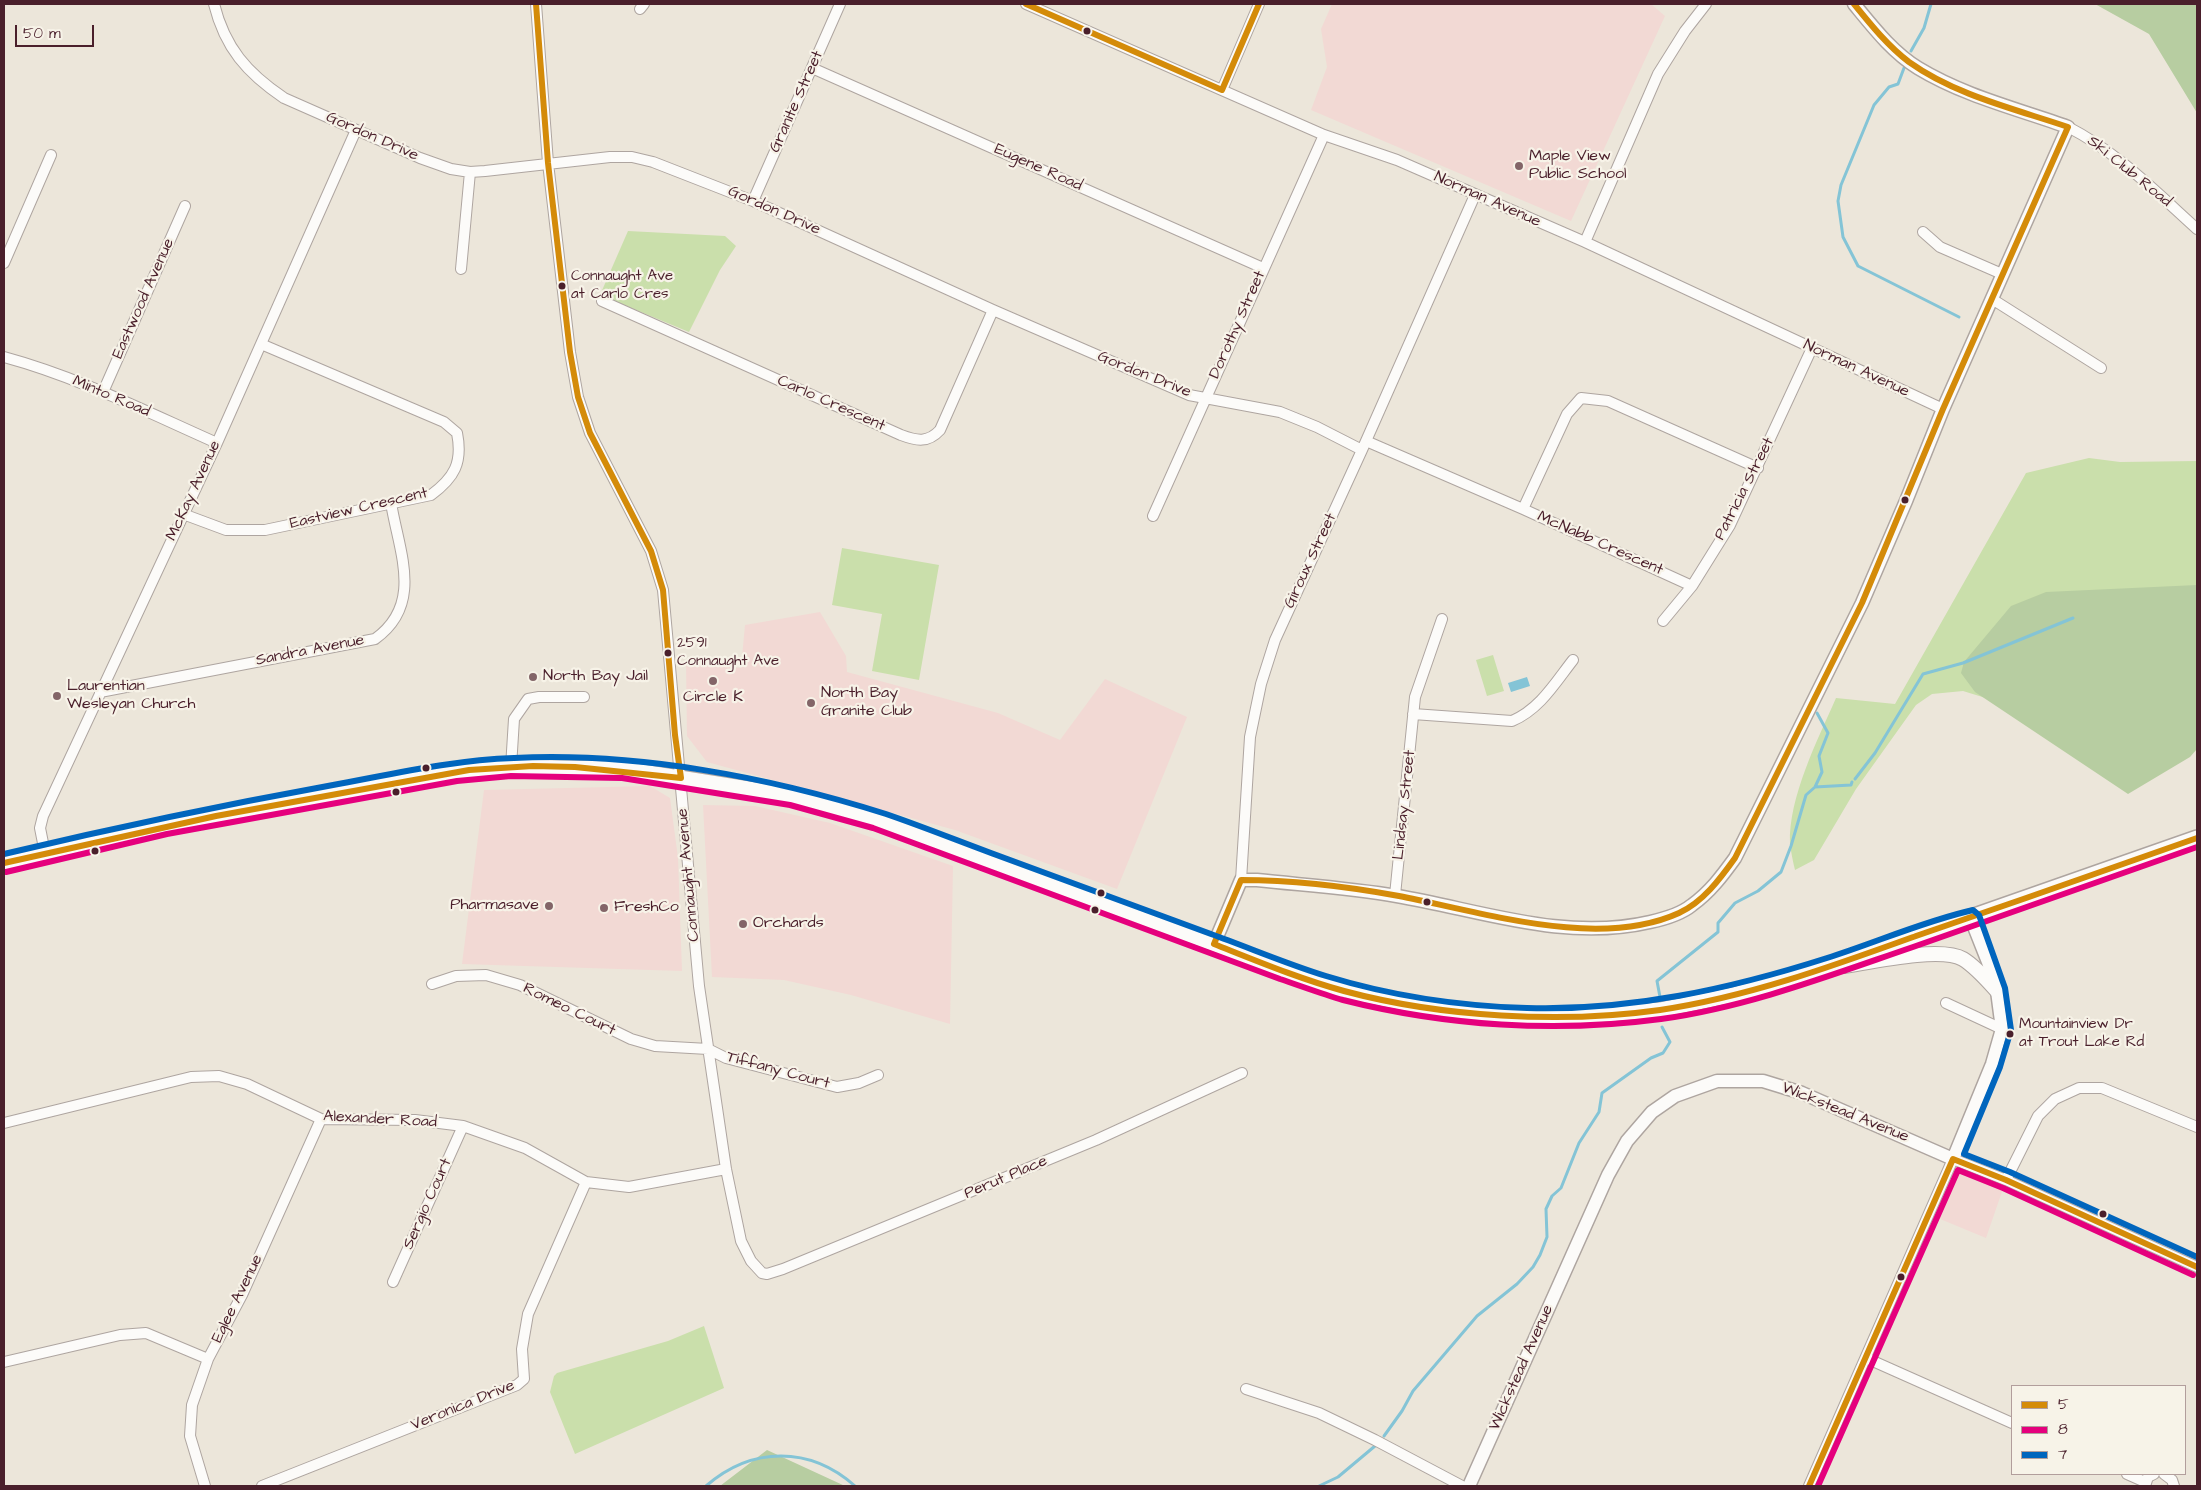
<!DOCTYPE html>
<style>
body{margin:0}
#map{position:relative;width:2201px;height:1490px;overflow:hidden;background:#ece6da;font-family:"Architects Daughter",sans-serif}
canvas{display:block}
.frame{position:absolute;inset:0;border:5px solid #4a1f2b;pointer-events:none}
.legend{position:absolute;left:2011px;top:1385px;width:175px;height:90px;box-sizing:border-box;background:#f7f3e8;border:1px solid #b29e9c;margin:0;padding:6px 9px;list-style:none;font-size:15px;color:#4a1f2b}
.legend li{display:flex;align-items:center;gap:10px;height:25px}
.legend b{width:25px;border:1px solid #b29e9c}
.scale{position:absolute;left:15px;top:25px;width:79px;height:22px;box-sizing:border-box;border:2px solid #4a1f2b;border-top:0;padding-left:6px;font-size:15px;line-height:18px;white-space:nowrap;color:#4a1f2b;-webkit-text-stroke:4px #f7f3e8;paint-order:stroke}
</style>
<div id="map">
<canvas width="2201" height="1490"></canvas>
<div class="frame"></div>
<ul class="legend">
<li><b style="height:6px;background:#d48b09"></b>5</li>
<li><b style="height:6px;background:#e5007d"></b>8</li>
<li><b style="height:6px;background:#0065bd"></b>7</li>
</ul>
<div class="scale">50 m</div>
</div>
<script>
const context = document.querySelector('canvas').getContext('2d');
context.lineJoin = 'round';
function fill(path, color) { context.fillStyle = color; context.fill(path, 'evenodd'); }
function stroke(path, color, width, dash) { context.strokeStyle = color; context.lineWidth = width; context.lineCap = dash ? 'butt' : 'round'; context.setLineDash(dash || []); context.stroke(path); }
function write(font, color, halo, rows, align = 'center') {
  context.font = font + ' "Architects Daughter",sans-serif'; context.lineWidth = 4.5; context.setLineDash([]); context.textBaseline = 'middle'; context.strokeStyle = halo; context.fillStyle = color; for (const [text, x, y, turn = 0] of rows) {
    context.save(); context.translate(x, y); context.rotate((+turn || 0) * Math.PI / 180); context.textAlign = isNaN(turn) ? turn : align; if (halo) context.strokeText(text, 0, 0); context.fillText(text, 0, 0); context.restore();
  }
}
fill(new Path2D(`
 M1332,4H1651L1665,16L1571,221L1311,110L1327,67L1321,29Z
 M820,612L846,656L847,672L998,713L1060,740L1105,679L1187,717L1117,889L955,830L707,762L687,736L686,662L741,668L745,625Z
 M650,786L670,798L678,858L682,971L462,964L484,790Z
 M703,805L755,806L830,823L953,866L950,1024L851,995L784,980L712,977Z
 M1953,1159L2006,1180L1986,1238L1928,1214Z`), '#f2d9d4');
fill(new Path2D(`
 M628,231L725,236L736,246L720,270L689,332L600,295Z
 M2089,458L2120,462L2197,461V672L1989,699L1963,691L1932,694L1916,705L1856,789L1814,860L1795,870C1793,862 1791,852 1790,844C1788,798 1818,739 1836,698L1895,704L2026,473Z
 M842,548L939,565L919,680L872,671L882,614L832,605Z
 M1493,655L1504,691L1487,696L1476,660Z
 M704,1326L724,1388L575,1454L550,1392L554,1376L557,1373L668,1341Z`), '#cadfab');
fill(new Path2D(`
 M2095,4H2197V113L2149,34Z
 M2197,585V749L2190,757L2128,794L1975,692L1961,673L1964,662L2011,606L2046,592Z
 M767,1450L845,1486H720Z`), '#b7cda1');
fill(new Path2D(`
 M1527,677L1530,686L1511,692L1508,683Z`), '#84c4d6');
stroke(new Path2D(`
 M1911,51L1924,28L1931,4
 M1904,68L1898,84L1889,87L1874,105L1841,185L1838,201L1843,237L1858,266L1959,317
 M1855,779L1875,753L1923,674L1963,663L2073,618
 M1815,787L1851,785L1852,782
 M1660,997L1657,981L1718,932V923L1735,903L1758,891L1781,872L1791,846L1806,795L1815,787L1822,772L1819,756L1828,733L1817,713
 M1384,1436L1402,1411L1413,1391L1477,1316L1517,1284L1533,1267L1540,1255L1547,1237L1546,1209L1552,1196L1561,1188L1579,1143L1599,1112L1602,1093L1651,1058L1663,1053L1670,1042L1662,1027
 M706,1486C752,1446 810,1446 855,1486
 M1319,1486L1338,1477L1375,1446`), '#84c4d6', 3);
const minor = new Path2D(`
 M214,4C225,48 247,73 284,98L420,158L451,169L470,172L485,171L610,157H632L653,162L753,201L993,310L1189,395L1280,412L1317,427L1362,450
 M536,4L548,163L570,352L578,397L590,433L651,551L663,590L699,986L726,1169L741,1241L751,1261L762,1273L767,1274L783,1269L1096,1140L1242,1073
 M1026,4L1324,135L1397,160L1585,242L1943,409
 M640,9L644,4
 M812,68L1263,268
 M1222,90L1259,4
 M2068,127C2117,152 2156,192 2197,229
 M753,201L840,4
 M1923,232L1940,247L2002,274
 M1585,242L1658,74L1685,31L1706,4
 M4,263L51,155
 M461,269L470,172
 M1992,299L2101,368
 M602,301L901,435C917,441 928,443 940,430L993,310
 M4,357C78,377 147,412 217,443
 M103,392L185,206
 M1366,441L1523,509L1692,586
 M1523,509L1567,414L1581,398L1608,401L1758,468
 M183,514L226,530H265L431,495C454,478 463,463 457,433L444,422L261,344
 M1153,516L1324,135
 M1663,621L1692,586L1730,525L1812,348
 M100,692L375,639C424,604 399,552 391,503
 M1413,714L1512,721C1540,709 1555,683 1573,660
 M511,767L514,719L528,699L539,697H584
 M45,853L40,828L43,816L217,443L356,130
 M1241,880L1250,737L1261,684L1275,640L1362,450L1475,195
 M1395,895L1415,697L1442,619
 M432,984L456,976L486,975L520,985L631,1039L655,1046L708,1049L726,1058L837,1087L859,1083L878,1075
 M1946,1003L2002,1029
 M4,1123L191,1077L219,1076L247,1084L321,1119L415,1120L463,1126L525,1148L586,1182L629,1187L726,1169
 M2006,1180L2038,1116L2055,1099L2079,1088H2102L2197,1127
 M393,1282L463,1126
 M1866,1358L2012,1423
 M4,1362L120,1335L146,1333L208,1359
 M1246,1389L1319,1413L1375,1440L1462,1486
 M2127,1474L2145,1482
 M2164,1474L2172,1480L2174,1486
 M205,1486L190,1436L192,1405L208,1359L242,1295L321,1119
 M262,1486L517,1385L524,1379L522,1349L528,1314L586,1182
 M1809,1486L1953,1159L2006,1180L2197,1267
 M2145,1486L2148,1477L2154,1474`);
const tertiary = new Path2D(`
 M1214,944L1241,880H1257C1303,885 1351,888 1397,896C1480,910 1564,942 1650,922C1664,919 1681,914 1692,905C1710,892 1722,876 1735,858L1862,603L1906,501L1943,409L2068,127C2018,109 1964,96 1918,68C1892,52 1873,27 1854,4
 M1469,1486L1608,1175L1627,1141L1652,1112L1675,1096L1717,1081H1763L1802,1093L1953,1159L1992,1064L2002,1029L1997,991L1988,962L1971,919`);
const secondary = new Path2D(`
 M1844,966C1870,962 1941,946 1963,959C1976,967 1987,980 1997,991`);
const primary = new Path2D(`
 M4,863L165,825L456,772L511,767L623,769L792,796L876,820L1214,944L1283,971L1345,991L1424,1007L1467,1013L1509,1016H1582L1660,1010L1737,994L1823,969L2197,838`);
stroke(minor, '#aea5a0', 12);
stroke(tertiary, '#aea5a0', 15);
stroke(secondary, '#aea5a0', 16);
stroke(primary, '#aea5a0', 18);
stroke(minor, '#fcfbf9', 10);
stroke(tertiary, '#fcfbf9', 12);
stroke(secondary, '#fcfbf9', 14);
stroke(primary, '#fcfbf9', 15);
stroke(new Path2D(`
 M1026,4L1222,90L1259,4
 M1854,4C1871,25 1888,46 1909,62C1955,95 2015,109 2068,127L1943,409L1862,603L1735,858C1720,879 1703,902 1679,913C1598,950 1482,912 1399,896C1350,887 1291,880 1241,880L1214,944C1257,961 1300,979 1344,991C1441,1017 1561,1024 1660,1010C1748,997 1833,966 1916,936C2010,904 2103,871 2197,838
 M4,863L216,816L469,770L533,766L575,767L681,778L675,735L663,590L651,551L590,433L578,397L570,352L548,163L536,4
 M1809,1486L1953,1159L2006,1180L2197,1267`), '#d48b09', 6);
stroke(new Path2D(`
 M6,872L167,834L457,781L511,776L622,778L790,805L873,828L1280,979C1301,986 1322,994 1343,1000C1446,1026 1556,1033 1661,1019C1748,1007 1831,975 1913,947C2008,913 2103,880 2197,847
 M1818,1486L1958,1170L2003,1188L2193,1275`), '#e5007d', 6);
stroke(new Path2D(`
 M4,854C113,828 223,805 333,785C393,774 453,760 514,758C637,752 769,777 886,814C921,826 956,840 991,853C1065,880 1138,907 1211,934C1250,948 1287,964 1326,976C1391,996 1460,1006 1527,1008C1630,1011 1730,989 1827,958C1875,943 1924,921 1973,910L1979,915L2005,988L2011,1030L2000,1067L1964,1154L2010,1172L2197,1257`), '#0065bd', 6);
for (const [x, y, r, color] of [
 [1087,31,4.5,"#4a1f2b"],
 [1519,166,5,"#836568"],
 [562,286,4.5,"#4a1f2b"],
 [1905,500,4.5,"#4a1f2b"],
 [668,653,4.5,"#4a1f2b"],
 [533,677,5,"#836568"],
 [713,681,5,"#836568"],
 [57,696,5,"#836568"],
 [811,703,5,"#836568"],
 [426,768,4.5,"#4a1f2b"],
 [396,792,4.5,"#4a1f2b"],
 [95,851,4.5,"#4a1f2b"],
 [1101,893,4.5,"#4a1f2b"],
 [1427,902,4.5,"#4a1f2b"],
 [549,906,5,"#836568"],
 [604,908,5,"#836568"],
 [1095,910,4.5,"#4a1f2b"],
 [743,924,5,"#836568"],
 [2010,1034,4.5,"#4a1f2b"],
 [2103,1214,4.5,"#4a1f2b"],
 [1901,1277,4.5,"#4a1f2b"]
]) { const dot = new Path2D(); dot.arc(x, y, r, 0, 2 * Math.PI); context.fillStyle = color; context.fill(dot); stroke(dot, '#f7f3e8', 2); }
write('15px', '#4a1f2b', '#f7f3e8', [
 ["Connaught Ave",571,277],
 ["at Carlo Cres",571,295],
 ["2591",677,644],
 ["Connaught Ave",677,662],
 ["Mountainview Dr",2019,1025],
 ["at Trout Lake Rd",2019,1043]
], 'left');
write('16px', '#4a1f2b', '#f7f3e8', [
 ["Granite Street",797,102,-66],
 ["Gordon Drive",372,137,24],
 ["Eugene Road",1038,168,24],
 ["Ski Club Road",2129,172,39],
 ["Norman Avenue",1487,200,24],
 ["Gordon Drive",774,211,24],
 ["Eastwood Avenue",144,299,-66],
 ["Dorothy Street",1238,325,-66],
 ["Norman Avenue",1856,369,25],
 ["Gordon Drive",1144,375,22],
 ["Minto Road",111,397,23],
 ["Carlo Crescent",831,404,24],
 ["Patricia Street",1745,489,-63],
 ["McKay Avenue",194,491,-65],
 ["Eastview Crescent",359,509,-13],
 ["McNabb Crescent",1600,544,24],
 ["Giroux Street",1311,561,-65],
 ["Sandra Avenue",310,651,-11],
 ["Lindsay Street",1405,805,-84],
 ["Connaught Avenue",689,875,-95],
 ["Romeo Court",569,1010,26],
 ["Tiffany Court",778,1071,15],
 ["Wickstead Avenue",1845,1113,22],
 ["Alexander Road",380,1120,3],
 ["Perut Place",1006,1178,-23],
 ["Sergio Court",428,1204,-66],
 ["Eglee Avenue",238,1299,-64],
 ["Wickstead Avenue",1522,1368,-66],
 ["Veronica Drive",463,1406,-22]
]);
write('16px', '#4a1f2b', '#f7f3e8', [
 ["Maple View",1529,157],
 ["Public School",1529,175],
 ["North Bay Jail",543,677],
 ["Laurentian",67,687],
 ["Wesleyan Church",67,705],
 ["North Bay",821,694],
 ["Granite Club",821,712],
 ["Circle K",713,698,"center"],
 ["Pharmasave",539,906,"right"],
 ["FreshCo",614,908],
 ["Orchards",753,924]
], 'left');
</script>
